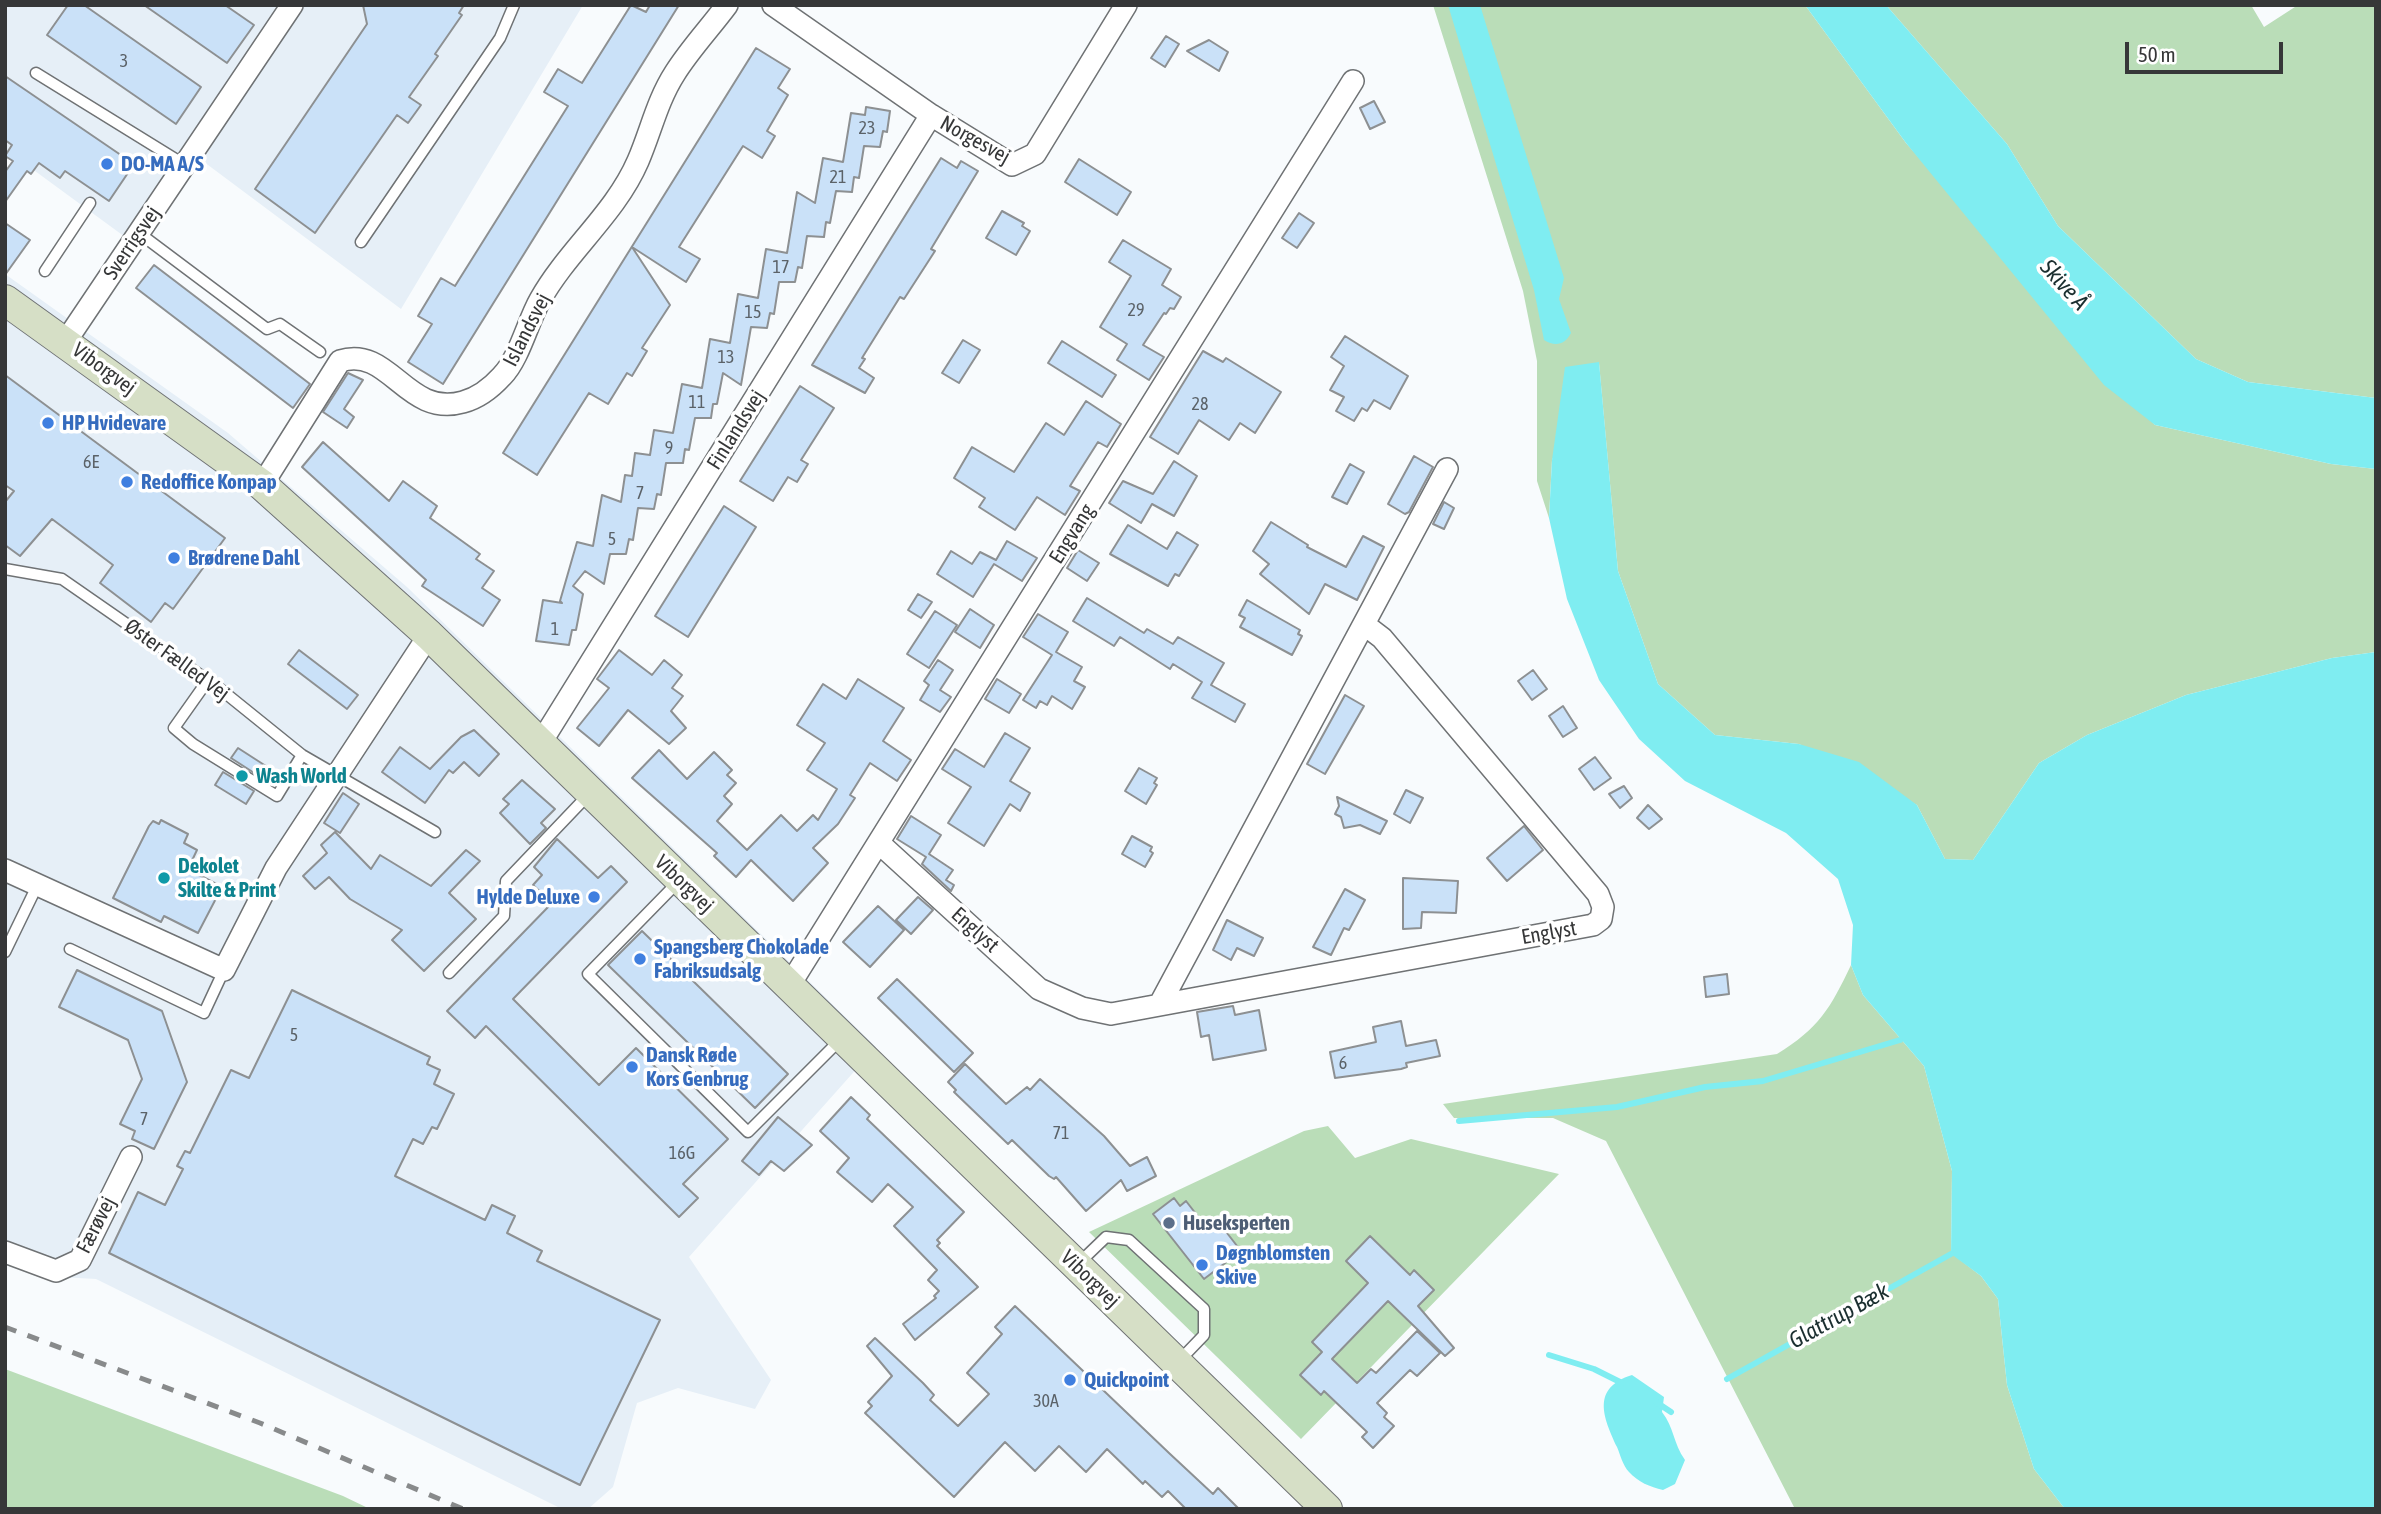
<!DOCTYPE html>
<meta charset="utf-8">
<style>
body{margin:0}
#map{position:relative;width:2381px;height:1514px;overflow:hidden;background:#f8fbfd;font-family:"Asap Condensed",sans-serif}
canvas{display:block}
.frame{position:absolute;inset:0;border:7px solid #363738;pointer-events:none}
.scale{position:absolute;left:2125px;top:42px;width:158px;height:32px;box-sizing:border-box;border:4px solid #363738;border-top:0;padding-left:9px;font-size:21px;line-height:24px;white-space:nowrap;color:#363738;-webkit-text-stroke:5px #fff;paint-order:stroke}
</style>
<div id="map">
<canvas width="2381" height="1514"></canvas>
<div class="frame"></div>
<div class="scale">50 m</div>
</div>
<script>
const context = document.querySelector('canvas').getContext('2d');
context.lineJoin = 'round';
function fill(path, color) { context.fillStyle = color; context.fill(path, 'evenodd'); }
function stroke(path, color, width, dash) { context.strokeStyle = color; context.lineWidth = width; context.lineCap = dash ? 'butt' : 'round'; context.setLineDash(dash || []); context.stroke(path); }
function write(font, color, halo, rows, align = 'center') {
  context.font = font + ' "Asap Condensed",sans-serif'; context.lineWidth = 7; context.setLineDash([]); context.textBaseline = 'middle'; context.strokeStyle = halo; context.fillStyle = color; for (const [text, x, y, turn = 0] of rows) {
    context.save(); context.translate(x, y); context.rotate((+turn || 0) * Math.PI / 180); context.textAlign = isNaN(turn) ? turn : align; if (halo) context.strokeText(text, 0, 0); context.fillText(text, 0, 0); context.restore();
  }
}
fill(new Path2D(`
 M5,5H583L401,309L200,159L136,245L5,149Z
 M5,274L228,433L407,587L876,1047L689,1257L771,1380L755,1409L678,1388L637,1403L613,1487L588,1509H562L96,1279L42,1276L5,1263Z`), '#e6eff7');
fill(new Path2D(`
 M1433,5H1805L1906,143L2155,425L2331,464L2376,469V652L2332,658L2186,695L2087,735L2039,763L1973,860L1945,859L1917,805L1799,744L1715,735L1658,684L1618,571L1599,363L1552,460L1549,518L1537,481V361L1523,291Z
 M1886,5H2251L2264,27L2298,5H2376V398L2248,382L2196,359L2058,226L2007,144Z
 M1851,965L1863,995L1924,1066L1952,1171L1951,1253L1981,1276L1998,1299L2007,1385L2034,1469L2065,1509H1795L1606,1141L1553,1118H1454L1443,1104L1777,1054C1819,1028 1830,1009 1851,965Z
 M1328,1126L1355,1158L1411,1139L1559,1174L1301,1439L1089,1232L1304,1131Z
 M5,1369L343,1496L370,1509H5Z`), '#baddb8');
fill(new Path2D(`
 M1448,5H1480L1564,278L1559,299L1571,333C1565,345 1555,347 1544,340L1534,290Z
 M1805,5H1886L2007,144L2058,226L2196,359L2248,382L2376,398V469L2331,464L2155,425L2104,385L1906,143Z
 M1599,362L1618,571L1658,684L1715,735L1799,744L1859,762L1917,805L1945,859L1973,860L2039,763L2087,735L2186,695L2332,658L2376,652V1509H2065L2034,1469L2007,1385L1998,1299L1981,1276L1951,1254L1952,1171L1924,1066L1863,995L1851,965L1853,925L1838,879L1786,833L1685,781L1639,739L1599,680L1567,599L1549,518L1552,460L1565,367Z
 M1632,1375L1664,1397L1662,1412C1674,1427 1673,1443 1685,1460L1675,1484L1663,1490C1650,1487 1638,1482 1629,1472C1623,1466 1620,1454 1617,1447C1603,1417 1591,1388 1632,1375Z`), '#7fedf1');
stroke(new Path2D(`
 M1459,1121L1617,1107L1705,1087L1763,1081L1900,1040
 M1549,1355L1594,1369L1622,1383
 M1727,1379L1951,1254
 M1656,1402L1671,1412`), '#7fedf1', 6);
const building = new Path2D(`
 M68,5H84L201,87L176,124L47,35Z
 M144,5H225L254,25L227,63Z
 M363,5H464L459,13L462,15L435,54L438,56L409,97L421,105L408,123L397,115L315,233L255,189L367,24Z
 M631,5L646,12L650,5H679L443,384L408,362L432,324L418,316L441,278L455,286L568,106L544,92L558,69L582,83Z
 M1166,36L1179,44L1165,67L1151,58Z
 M1209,40L1228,52L1219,71L1187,51Z
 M756,48L790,69L778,88L788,95L767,131L775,136L762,158L743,146L679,247L700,259L686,282L632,247L670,305L642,348L647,351L632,376L627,373L608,404L589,393L537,475L503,453Z
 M5,76L134,164L109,201L65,171L60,178L39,163L31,174L27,171L5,202V172L13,161L5,156L12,145L5,140Z
 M1374,101L1385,122L1370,129L1360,108Z
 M866,107L890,111L887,132L883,131L880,147L864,146L859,178L854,177L852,192L836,191L830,223L826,222L824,237L807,236L802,268L798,267L795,282H779L774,314L770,313L767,328L751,327L741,385L723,373L717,404H713L711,418H695L689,450L685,449L683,463H666L661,495L657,494L654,509L638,508L633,540L629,539L626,554H610L604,584L585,571L573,586L583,594L576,630H572L569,645L536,641L543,600L562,603L560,601L577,542L593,546L602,495L621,502L625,475L632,476L635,453L650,455L654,430L673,433L682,384L702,388L710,339L730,343L738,294L758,298L766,249L787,253L797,192L815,203L823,158L843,162L851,113L865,115Z
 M941,158L957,168L961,161L978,171L931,249L935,251L904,299L900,297L862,358L865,359L859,368L874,378L865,393L812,365Z
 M1079,159L1131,192L1117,215L1065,182Z
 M1002,211L1024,223L1022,226L1030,231L1016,255L986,238Z
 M1299,213L1314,223L1297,248L1282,238Z
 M5,223L30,240L5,275Z
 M1123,240L1171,269L1162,285L1181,297L1174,309L1170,308L1166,314L1164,313L1143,345L1164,357L1149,380L1117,360L1127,344L1100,327L1131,276L1109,262Z
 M154,265L310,384L293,408L136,288Z
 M1345,336L1408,376L1390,409L1374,400L1367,411L1362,408L1354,421L1336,411L1344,397L1330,390L1344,366L1331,357Z
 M963,340L980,350L959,383L942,373Z
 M1062,341L1116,375L1102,397L1048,363Z
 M1203,351L1223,362L1226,358L1281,392L1255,433L1240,423L1229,440L1199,420L1178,454L1150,437Z
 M348,373L363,380L344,409L354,417L347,428L323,412Z
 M5,375L225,538L173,609L165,603L151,622L100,583L113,565L52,519L20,556L5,545V502L14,491L5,485Z
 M800,386L834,408L801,460L808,464L797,482L788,477L773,501L740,481Z
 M1086,401L1121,424L1107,447L1098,442L1070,486L1080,491L1065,515L1037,497L1015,530L979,507L985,498L954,478L972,447L1014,472L1046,423L1064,435Z
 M323,442L389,501L403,481L437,506L430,518L480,554L476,559L494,571L482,588L500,600L483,626L422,586L426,580L302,467Z
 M1414,456L1433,467L1409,512L1405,514L1388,504Z
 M1174,461L1197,476L1174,516L1152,504L1141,523L1109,503L1123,481L1153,494Z
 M1350,464L1364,472L1347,504L1332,497Z
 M1444,502L1454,508L1444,529L1433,524Z
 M724,506L756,527L688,637L655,616Z
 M1271,522L1308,545L1307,547L1346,567L1363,536L1384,547L1357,600L1325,584L1309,614L1260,574L1269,564L1253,551Z
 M1128,525L1167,549L1177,532L1198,545L1179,576L1175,574L1168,586L1110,554Z
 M1007,541L1037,558L1022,581L994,564L973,597L937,574L951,551L972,564L980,552L996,560Z
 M1078,550L1099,563L1087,581L1067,568Z
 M918,594L932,602L921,618L908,610Z
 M1087,598L1144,633L1147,629L1173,644L1178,637L1224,663L1211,685L1245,704L1235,722L1192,698L1202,682L1173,664L1170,669L1120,637L1114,646L1073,621Z
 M1247,600L1300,630L1298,634L1302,636L1292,655L1240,627L1245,618L1239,615Z
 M970,609L994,625L980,648L955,632Z
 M935,611L957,625L929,668L907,654Z
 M1038,614L1068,632L1056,652L1082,667L1074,681L1085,687L1072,709L1052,696L1047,705L1040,701L1036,708L1023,700L1052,655L1023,637Z
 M299,650L358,695L347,709L288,664Z
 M619,650L652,675L664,660L682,675L672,688L683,696L671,711L686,728L669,744L628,710L599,746L577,728L609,688L597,679Z
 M938,660L953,670L940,690L951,697L940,712L920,700L929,685L924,681Z
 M1533,670L1547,689L1532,700L1518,681Z
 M858,679L904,708L883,741L911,760L897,781L870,763L850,795L855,798L838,824L813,848L828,863L793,901L751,860L736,877L714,856L717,853L632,778L659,750L687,779L714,752L732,770L727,775L736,783L724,796L732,804L717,821L747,850L781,815L797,831L813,815L818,820L837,789L807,770L825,743L797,725L823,684L846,699Z
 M997,679L1021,694L1009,713L985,699Z
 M1345,695L1364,706L1325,774L1307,764Z
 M1563,706L1577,728L1563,737L1549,716Z
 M474,730L499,754L479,776L464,762L453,773L449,770L425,803L382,772L400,747L430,769L461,737Z
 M1005,733L1030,748L1010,781L1030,793L1020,811L1010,804L984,846L948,823L971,787L942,769L955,749L984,767Z
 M238,748L269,768L262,778L231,758Z
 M1595,757L1611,778L1594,790L1579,769Z
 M1139,768L1157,778L1154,783L1157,785L1146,804L1125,791Z
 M223,772L254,791L246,804L215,785Z
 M522,780L555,809L541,823L546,828L530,844L500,813L509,804L503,799Z
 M1624,786L1632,798L1620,808L1609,794Z
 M1406,790L1423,798L1410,823L1394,814Z
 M343,793L359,804L340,833L324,823Z
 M1337,797L1387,821L1380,834L1360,825L1344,828L1341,817L1335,814L1339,806Z
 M1648,805L1662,819L1649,829L1637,818Z
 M911,816L941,835L929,854L953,870L946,880L954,885L951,891L922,864L926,857L897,839Z
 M161,820L188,834L184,843L197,850L188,869L222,887L198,933L164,916L161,922L113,898L149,826L153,821L159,824Z
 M1524,826L1543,850L1507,881L1487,858Z
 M335,832L371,869L380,855L431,886L466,850L480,861L449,893L476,919L424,971L392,940L402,930L350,899L329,877L315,889L303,876L327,853L321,845Z
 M1132,836L1152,847L1150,851L1153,853L1145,867L1122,854Z
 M557,839L598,878L611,866L627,882L513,999L599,1085L636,1048L728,1139L683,1184L698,1198L679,1217L486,1026L475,1038L447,1011L552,903L533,885L542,875L534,867Z
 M1403,878L1458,881L1456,913L1422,912L1421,928L1403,929Z
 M1345,889L1365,900L1349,930L1344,928L1331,955L1313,947Z
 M918,897L933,910L911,934L896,920Z
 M878,906L904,930L870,967L843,942Z
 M1227,920L1263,938L1254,956L1237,948L1231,960L1213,950Z
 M642,931L788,1074L755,1108L608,965Z
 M77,970L162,1011L187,1082L154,1149L132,1139L135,1131L120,1124L142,1079L128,1040L59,1007Z
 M1727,974L1729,994L1706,997L1704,977Z
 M897,979L973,1053L954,1072L878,998Z
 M292,990L430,1057L427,1064L440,1070L434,1084L454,1094L437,1129L432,1127L423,1144L413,1139L395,1176L485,1220L492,1205L515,1216L507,1233L542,1251L537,1261L660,1320L580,1485L109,1253L138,1192L165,1205L183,1169L177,1166L185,1151L190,1153L231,1070L249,1078Z
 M1233,1006L1235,1015L1259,1010L1266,1050L1213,1060L1209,1035L1201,1037L1197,1012Z
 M1401,1021L1406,1046L1436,1040L1440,1056L1406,1063L1407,1067L1401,1069L1335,1078L1330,1052L1376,1042L1373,1027Z
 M965,1064L1006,1104L1027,1087L1030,1090L1040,1079L1104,1136L1130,1166L1147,1157L1156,1176L1127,1191L1121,1180L1086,1211L1056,1177L1054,1179L1049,1176L1012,1140L1008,1144L954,1092L956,1090L948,1082Z
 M851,1097L870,1115L867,1119L964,1212L937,1240L940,1243L937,1246L978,1287L915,1340L903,1324L936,1298L934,1296L939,1291L928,1280L937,1270L894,1226L913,1207L888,1184L872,1202L837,1172L849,1158L820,1131Z
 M778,1117L812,1145L784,1171L771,1161L759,1175L742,1161Z
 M1174,1198L1180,1206L1186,1201L1210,1232L1220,1224L1241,1251L1204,1279L1153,1214Z
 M1370,1236L1410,1275L1414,1270L1434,1290L1418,1306L1454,1348L1445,1356L1388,1301L1332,1359L1357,1383L1371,1369L1376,1373L1417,1331L1440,1353L1417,1376L1410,1370L1377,1403L1387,1413L1384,1417L1394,1426L1373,1448L1362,1437L1367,1432L1324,1391L1321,1395L1300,1375L1322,1352L1312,1342L1368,1283L1346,1261Z
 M1015,1306L1169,1453L1213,1494L1218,1488L1239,1509H1186L1168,1491L1162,1497L1145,1481L1143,1484L1107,1449L1086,1472L1059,1446L1035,1471L1005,1442L954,1497L865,1413L872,1406L868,1402L892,1376L867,1346L875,1338L923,1383L934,1395L930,1400L958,1426L989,1394L967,1373L1002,1334L995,1327Z`);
fill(building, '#cae1f8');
stroke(building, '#8d9092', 2);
const lane = new Path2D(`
 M36,73L185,165
 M139,233L267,329L280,324L320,352
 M361,242L500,38L514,5
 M45,271L90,203
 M5,569L62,579L219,688L302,755L435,832
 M208,680L174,728L193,744L277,796L302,755
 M678,882L588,974L748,1132L842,1038
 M70,949L204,1013L224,970
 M5,952L37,886
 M449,973L504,916L506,881L590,793
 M1079,1263L1106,1237L1129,1240L1204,1309V1335L1179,1361`);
const street = new Path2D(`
 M773,5L931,115L1012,165L1035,154L1126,5
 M66,341L292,5
 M262,485L340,361C390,345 406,418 463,402C478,398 492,387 502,376C519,359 528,321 540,300C568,250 615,214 638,161C651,131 657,101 675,73C690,49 710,28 727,5
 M540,744L931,115
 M879,843L1039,989L1082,1008L1111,1014L1593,925L1601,919L1603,907L1598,894L1382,638L1365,625
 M5,870L224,970L276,868L429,635
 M789,986L1353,81
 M1160,1004L1447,469
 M5,1252L56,1271L80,1260L131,1157`);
const secondary = new Path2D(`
 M5,300L262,485L429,635L1327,1509`);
stroke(lane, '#6f7274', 13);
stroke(street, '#6f7274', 24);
stroke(secondary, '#6f7274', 32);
stroke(lane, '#fff', 10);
stroke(street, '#fff', 21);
stroke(secondary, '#d6dfc6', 30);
stroke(new Path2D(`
 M5,1327L260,1423L463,1509`), '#888a8b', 5, [12, 12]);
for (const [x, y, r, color] of [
 [107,164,7,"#3f7fe0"],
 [48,423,7,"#3f7fe0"],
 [127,482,7,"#3f7fe0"],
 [174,558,7,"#3f7fe0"],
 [242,776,7,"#0f9aa8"],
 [164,878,7,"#0f9aa8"],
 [594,897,7,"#3f7fe0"],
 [640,959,7,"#3f7fe0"],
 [632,1067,7,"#3f7fe0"],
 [1169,1223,7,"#5c6f8a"],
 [1202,1265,7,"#3f7fe0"],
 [1070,1380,7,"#3f7fe0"]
]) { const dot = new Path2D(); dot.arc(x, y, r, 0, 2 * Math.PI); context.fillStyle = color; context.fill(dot); stroke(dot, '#fff', 2.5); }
write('18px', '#5b6268', null, [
 ["3",124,61],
 ["23",867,128],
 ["21",838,177],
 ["17",781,267],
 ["29",1136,310],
 ["15",753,312],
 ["13",726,357],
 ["11",697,402],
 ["28",1200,404],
 ["9",669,448],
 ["6E",91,462],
 ["7",640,493],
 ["5",612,539],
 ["1",555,629],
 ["5",294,1035],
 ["6",1343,1063],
 ["7",144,1119],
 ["71",1061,1133],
 ["16G",682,1153],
 ["30A",1046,1401]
]);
write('21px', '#363738', '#fff', [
 ["Norgesvej",975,140,29],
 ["Sverrigsvej",132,243,-56],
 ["Islandsvej",527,330,-63],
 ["Viborgvej",104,369,36],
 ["Finlandsvej",736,430,-58],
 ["Engvang",1072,534,-58],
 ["Øster Fælled Vej",177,660,36],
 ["Viborgvej",684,884,44],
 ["Englyst",975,930,42],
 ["Englyst",1549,933,-10],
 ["Færøvej",96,1225,-63],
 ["Viborgvej",1090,1279,44]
]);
write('bold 21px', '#366cbe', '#fff', [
 ["DO-MA A/S",121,164],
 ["HP Hvidevare",62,423],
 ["Redoffice Konpap",141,482],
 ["Brødrene Dahl",188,558],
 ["Hylde Deluxe",580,897,"right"],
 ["Spangsberg Chokolade",654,947],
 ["Fabriksudsalg",654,971],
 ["Dansk Røde",646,1055],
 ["Kors Genbrug",646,1079],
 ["Døgnblomsten",1216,1253],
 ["Skive",1216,1277],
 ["Quickpoint",1084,1380]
], 'left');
write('bold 21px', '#0d838f', '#fff', [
 ["Wash World",256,776],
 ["Dekolet",178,866],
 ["Skilte & Print",178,890]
], 'left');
write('bold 21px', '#4e5e75', '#fff', [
 ["Huseksperten",1183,1223]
], 'left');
write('italic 23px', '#1b2f30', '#fff', [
 ["Skive Å",2064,285,48],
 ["Glattrup Bæk",1839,1316,-29]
]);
</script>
